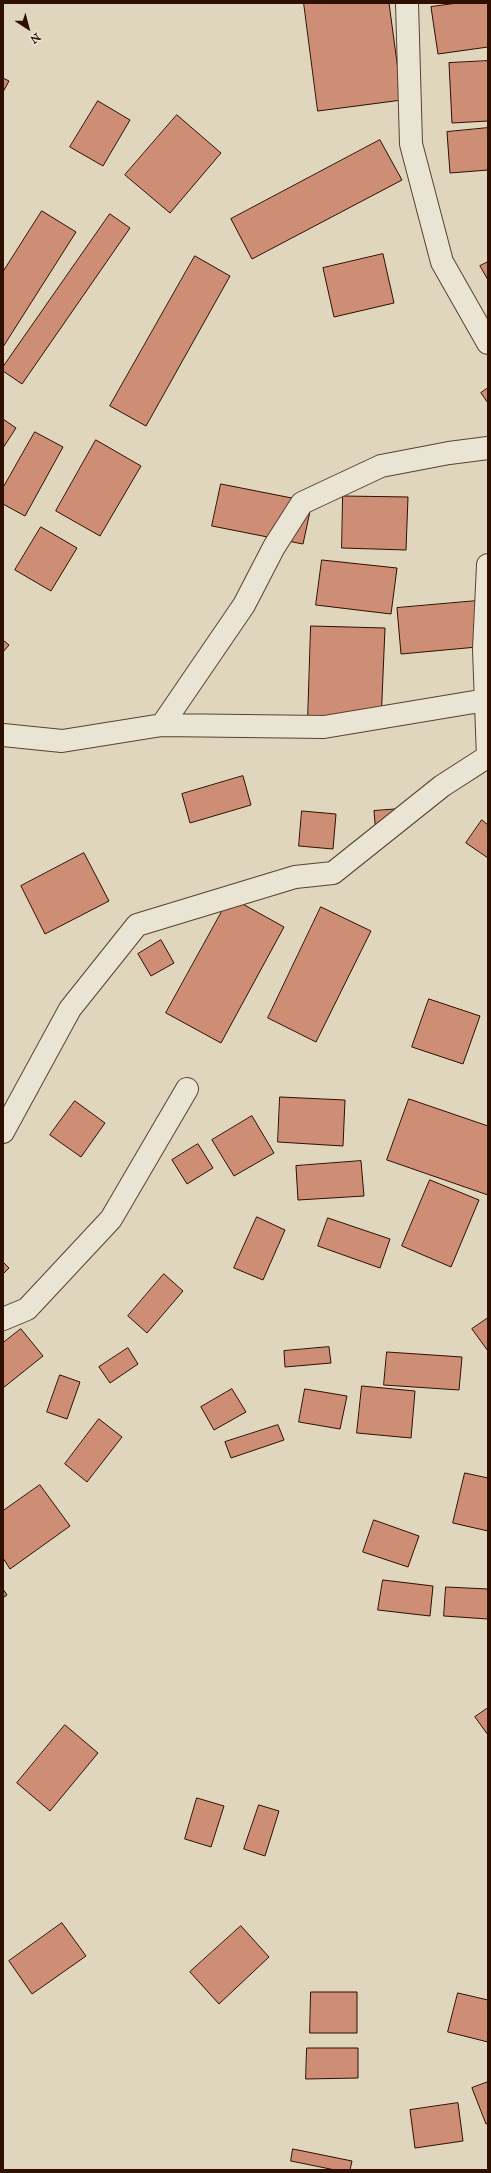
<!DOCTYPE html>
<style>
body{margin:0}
#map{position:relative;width:491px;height:2173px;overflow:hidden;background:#dfd6bd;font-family:"IM FELL Great Primer",serif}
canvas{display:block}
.frame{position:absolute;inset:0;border:4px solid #2e0f00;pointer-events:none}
.north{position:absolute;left:8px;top:8px;width:40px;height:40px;-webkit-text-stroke:3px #eae4d4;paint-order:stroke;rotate:144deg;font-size:11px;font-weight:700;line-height:16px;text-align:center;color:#2e0f00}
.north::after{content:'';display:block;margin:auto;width:14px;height:18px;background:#2e0f00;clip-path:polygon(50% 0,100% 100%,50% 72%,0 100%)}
</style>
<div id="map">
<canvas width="491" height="2173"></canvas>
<div class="frame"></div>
<div class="north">N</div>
</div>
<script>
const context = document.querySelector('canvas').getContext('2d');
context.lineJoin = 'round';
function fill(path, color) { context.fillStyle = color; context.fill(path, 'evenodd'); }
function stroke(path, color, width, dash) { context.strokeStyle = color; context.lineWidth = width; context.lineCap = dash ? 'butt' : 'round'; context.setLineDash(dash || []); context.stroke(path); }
const building = new Path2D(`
 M304,3H389L402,100L318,111Z
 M458,3H488V47L438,54L431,7Z
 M488,61V121L452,123L449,63Z
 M3,78L9,81L3,92Z
 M98,101L130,120L103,166L70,147Z
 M177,115L221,153L170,213L125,175Z
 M488,128V170L450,173L447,132Z
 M380,140L402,180L252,259L231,219Z
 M42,211L76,232L3,347V272Z
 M110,214L130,228L22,384L3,371V367Z
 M383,254L394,303L334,317L323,268Z
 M195,256L230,276L146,426L110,406Z
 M488,262V280L480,266Z
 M488,388V403L481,393Z
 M3,419L16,428L3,448Z
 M35,432L63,447L25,516L3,504V488Z
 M96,440L141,466L100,536L56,511Z
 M221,484L312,502L303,544L212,526Z
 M343,496L408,497L406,550L342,548Z
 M41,527L77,548L51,591L15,570Z
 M322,560L397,568L391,614L316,605Z
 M488,600V646L401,654L397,608Z
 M311,626L385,628L381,722L308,719Z
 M3,640L9,645L3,652Z
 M243,776L251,805L190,823L182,794Z
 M398,809L376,835L374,811Z
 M302,811L336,814L333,849L299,846Z
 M482,820L488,825V858L466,843Z
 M84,853L109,901L45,934L21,886Z
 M230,897L284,927L221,1043L166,1013Z
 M321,907L371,931L316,1042L268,1018Z
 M161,940L174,963L151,976L138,954Z
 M429,999L480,1016L463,1064L412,1047Z
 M280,1097L345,1100L343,1146L278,1142Z
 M409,1099L488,1126V1195L387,1160Z
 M75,1101L105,1123L81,1157L50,1135Z
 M252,1116L274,1153L234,1176L212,1140Z
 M198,1144L213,1168L187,1184L172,1160Z
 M361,1161L364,1196L298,1200L296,1166Z
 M430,1180L479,1200L451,1267L402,1246Z
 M257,1217L285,1230L263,1280L234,1268Z
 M328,1218L390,1239L380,1268L318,1246Z
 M3,1262L9,1268L3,1274Z
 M164,1274L183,1291L147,1333L128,1316Z
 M488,1318V1351L472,1329Z
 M21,1329L43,1356L3,1388V1343Z
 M329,1347L331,1363L285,1367L284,1351Z
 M128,1348L138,1364L110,1383L99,1367Z
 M387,1352L462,1357L459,1390L384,1385Z
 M60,1375L80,1382L67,1419L47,1412Z
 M362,1386L415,1391L411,1438L357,1433Z
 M232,1389L246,1412L214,1430L201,1407Z
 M305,1389L347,1396L340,1429L299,1422Z
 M99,1419L122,1437L87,1482L65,1464Z
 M278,1425L284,1440L231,1458L225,1442Z
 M465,1473L488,1478V1531L453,1523Z
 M40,1485L70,1526L10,1569L3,1558V1511Z
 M374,1520L419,1536L408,1567L363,1552Z
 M383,1580L433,1586L430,1616L378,1610Z
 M446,1587L488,1589V1619L444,1616Z
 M3,1589L7,1595L3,1598Z
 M488,1708V1735L475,1717Z
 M65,1725L98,1753L50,1811L17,1783Z
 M197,1798L224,1806L211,1847L185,1839Z
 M259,1805L279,1811L265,1856L244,1849Z
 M62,1923L86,1956L32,1994L9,1961Z
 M241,1926L269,1957L219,2004L190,1972Z
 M311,1992H357V2033H310Z
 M458,1993L488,2000V2042L448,2032Z
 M307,2048H358V2078L306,2079Z
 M488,2082V2123L486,2124L472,2088Z
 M458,2103L463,2141L415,2148L410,2110Z
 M293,2149L352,2161L350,2170H335L291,2161Z`);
fill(building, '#ce8e76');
stroke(building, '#2e0f00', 1);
const minor = new Path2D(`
 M407,3L411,144L442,262L488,343
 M488,565L484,649L488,758
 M162,725L244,605L274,547L302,503L381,466L449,453L488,448
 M3,735L62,741L162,725L324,727L486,700
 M3,1132L70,1009L137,925L295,877L333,873L442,786L487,757
 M3,1319L27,1309L111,1219L187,1089`);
stroke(minor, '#5a412f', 24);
stroke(minor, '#eae4d4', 22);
</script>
